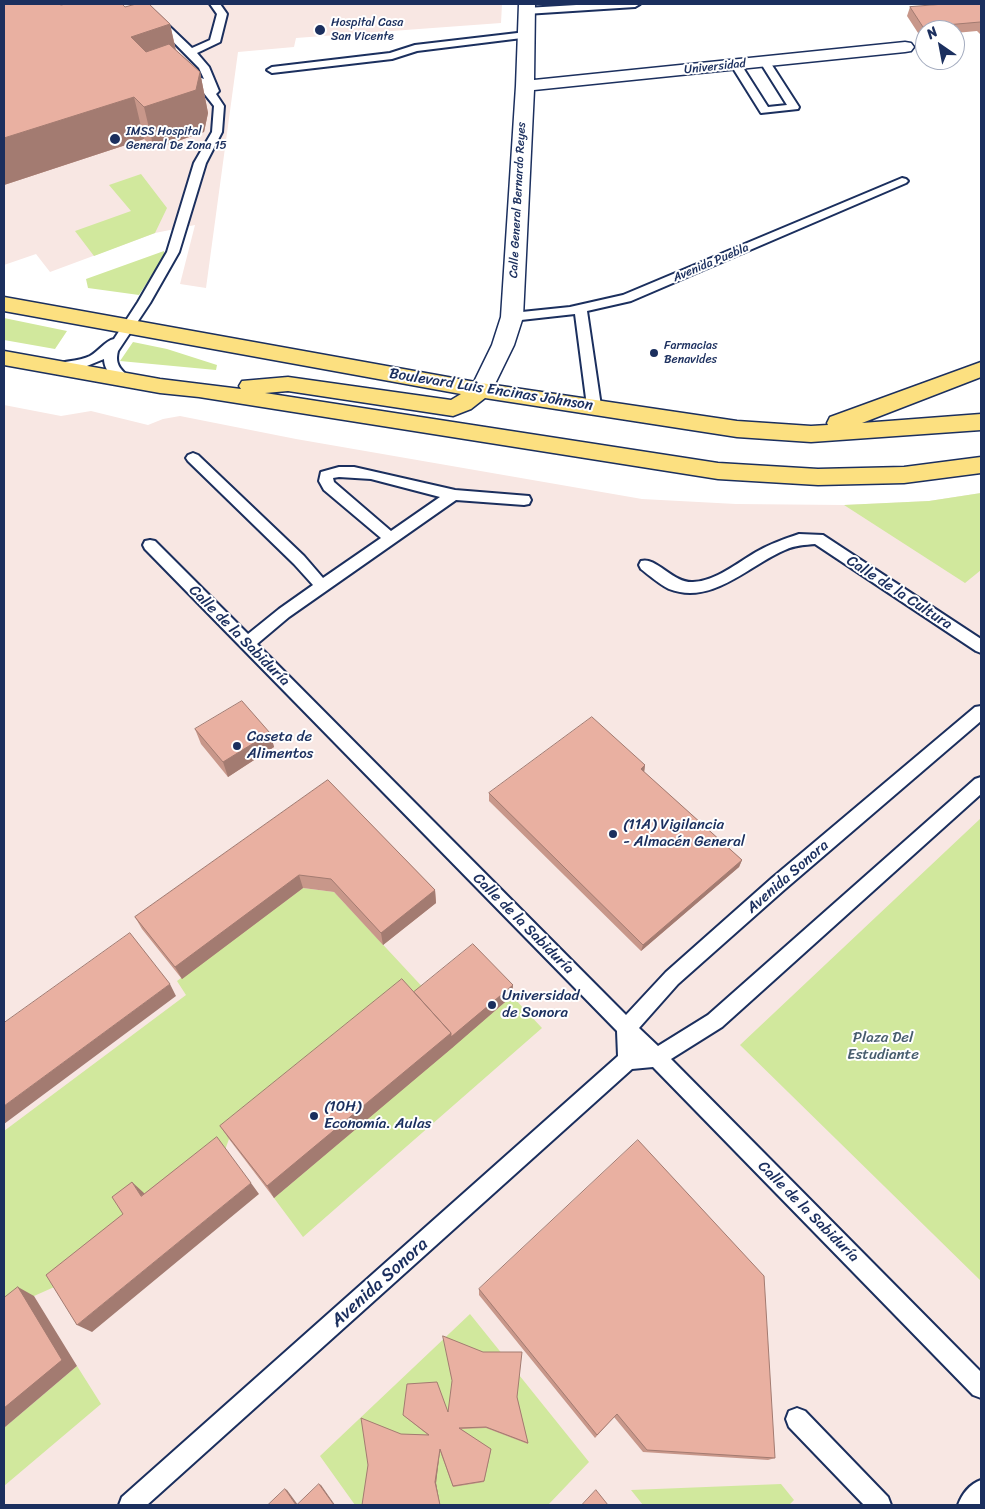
<!DOCTYPE html>
<meta charset="utf-8">
<style>
body{margin:0}
#map{position:relative;width:985px;height:1509px;overflow:hidden;background:#fff;font-family:Sriracha,sans-serif}
canvas{display:block}
.frame{position:absolute;inset:0;border:5px solid #1b2f5e;pointer-events:none}
.north{position:absolute;left:915px;top:20px;width:50px;height:50px;box-sizing:border-box;background:#fff;border:1px solid #a4acbf;border-radius:50%;rotate:327deg;font-size:14px;font-weight:700;line-height:20px;text-align:center;color:#1b2f5e}
.north::after{content:'';display:block;margin:auto;width:18px;height:22px;background:#1b2f5e;clip-path:polygon(50% 0,100% 100%,50% 72%,0 100%)}
</style>
<div id="map">
<canvas width="985" height="1509"></canvas>
<div class="frame"></div>
<div class="north">N</div>
</div>
<script>
const context = document.querySelector('canvas').getContext('2d');
context.lineJoin = 'round';
function fill(path, color) { context.fillStyle = color; context.fill(path, 'evenodd'); }
function stroke(path, color, width, dash) { context.strokeStyle = color; context.lineWidth = width; context.lineCap = dash ? 'butt' : 'round'; context.setLineDash(dash || []); context.stroke(path); }
function write(font, color, halo, rows, align = 'center') {
  context.font = font + ' Sriracha,sans-serif'; context.lineWidth = 4; context.setLineDash([]); context.textBaseline = 'middle'; context.strokeStyle = halo; context.fillStyle = color; for (const [text, x, y, turn = 0] of rows) {
    context.save(); context.translate(x, y); context.rotate((+turn || 0) * Math.PI / 180); context.textAlign = isNaN(turn) ? turn : align; if (halo) context.strokeText(text, 0, 0); context.fillText(text, 0, 0); context.restore();
  }
}
fill(new Path2D(`
 M4,4H502L501,23L296,38L294,47L238,52L206,288L180,284L195,225L155,233L50,272L36,254L4,265Z
 M4,405L61,416L91,411L148,425L163,419L180,416L296,439L642,499L736,504L844,505L929,501L981,493V1505H4Z`), '#f8e7e3');
fill(new Path2D(`
 M141,174L167,208L155,233L94,256L75,231L131,211L109,185Z
 M164,251V256L139,295L88,288L86,279Z
 M4,318L67,331L55,349L4,340Z
 M133,342L167,349L217,365L216,370L120,361Z
 M981,493V570L965,583L844,505L929,501Z
 M981,818V1281L740,1045Z
 M303,888L334,892L428,993L229,1139L225,1150L153,1207L143,1194L135,1225L61,1284L34,1296L4,1320V1131L186,995L177,981Z
 M512,996L542,1028L303,1237L274,1198Z
 M470,1314L589,1462L548,1505H355L320,1456Z
 M77,1366L101,1404L4,1486V1428Z
 M781,1484L794,1500L789,1505H643L631,1490Z`), '#d1e89d');
const service = new Path2D(`
 M136,4H146L192,48L210,40L217,14L210,4H220L227,14L220,42L197,53L209,67L219,91L216,94L224,106L222,132L206,163L179,252L150,303L118,351C114,367 123,369 130,380L124,384C114,381 104,370 104,359L82,368L59,371L53,367L54,364C67,361 79,361 90,356C99,351 105,341 114,339L138,302L167,252L194,163L212,132L214,106L196,83L189,79H179L178,77L179,75L189,73L204,79L199,68Z
 M593,4H640L635,7L526,14L521,11L526,8Z
 M526,32L531,35L530,37L417,51L392,59L272,73L267,70L272,67L390,53L415,45Z
 M765,59L770,62L799,107L798,109L761,113L731,65L736,62L740,63L768,107L787,105L760,62Z
 M902,178L906,179L908,181L906,183L631,301L587,311L601,406L599,409H589L587,406L575,314L512,321L506,317L512,313L570,307L623,295Z
 M193,453L198,455L304,556L323,578L381,538L324,490L319,481L321,472L339,467H354L455,490L529,496L531,500L529,504L524,505L456,500L289,617L257,644L626,1015L666,972L772,878L975,707L981,706V721L784,890L678,984L639,1028L658,1046L708,1015L975,779L981,777V794L722,1027L671,1059L981,1372V1398L973,1395L653,1067L632,1069L147,1505H119L122,1497L618,1056L617,1031L145,549L143,545L145,541L150,540L155,541L248,634L279,609L313,585L294,564L188,461L186,458L188,455ZM339,477L371,479L440,497L391,531L334,482L333,478Z
 M799,534L823,535L981,639V653L976,651L815,544C805,545 795,545 785,550C749,565 712,606 669,589C659,584 650,576 641,569L639,565L641,561C656,556 672,583 693,582C716,581 737,563 756,552C770,544 784,539 799,534Z
 M797,1408L805,1411L888,1497L891,1505H864L789,1427L786,1419L789,1411Z
 M981,1480V1505H958C962,1494 970,1484 981,1480Z`);
const minor = new Path2D(`
 M519,4H535L534,80L905,42L911,43L914,47L911,51L905,52L534,90L523,317L514,345L492,390L489,395L481,397L473,395L470,390L492,345L501,317L516,86Z`);
const primary = new Path2D(`
 M4,297L481,383L737,421L811,426L828,425L827,423L830,417L981,362V377L862,423L981,414V430L811,442L737,437L485,398L471,409L453,416L288,391L265,393L718,463L818,469L904,467L981,457V473L904,483L818,485L718,479L199,397L160,393L4,365V351L160,379L241,389L239,386L242,381L288,377L451,400L461,394L4,311Z`);
stroke(service, '#1b2f5e', 4);
stroke(minor, '#1b2f5e', 3);
stroke(primary, '#1b2f5e', 3);
fill(service, '#fff');
fill(minor, '#fff');
fill(primary, '#fce080');
fill(new Path2D(`
 M4,4L125,7L170,24L176,50L200,72L208,113L204,132L154,149L144,139L4,185Z
 M981,4V35L977,31L955,33V30H925V36H920L907,16L910,7Z
 M195,729L270,733L274,747L228,777L201,744Z
 M645,765L644,772L742,860L739,867L641,951L489,801V793Z
 M328,780L435,890L436,903L383,945L334,892L303,888L182,979L142,929L135,917Z
 M513,985L512,996L452,1048L274,1198L229,1139L220,1126Z
 M479,1289L775,1458L768,1460L643,1452L614,1417L595,1438L479,1295Z
 M517,1397L528,1443V1444L486,1428L461,1429L491,1450L484,1482L453,1487L440,1451L436,1483L440,1505H362L401,1434L428,1435L403,1415L448,1412Z`), '#c8978a');
fill(new Path2D(`
 M170,24L179,66L141,78L131,37Z
 M200,72L208,113L204,132L154,149L144,107Z
 M134,97L144,139L4,185V138Z
 M270,733L274,747L228,777L223,762Z
 M645,765L644,773L641,769Z
 M742,860L739,867L641,951L643,945Z
 M299,875L303,888L182,979L175,967Z
 M435,890L436,903L383,945L381,933Z
 M170,984L176,996L4,1124V1106Z
 M513,985L512,996L452,1048L274,1198L267,1186L451,1033Z
 M132,1182L144,1193L153,1207L141,1196Z
 M251,1183L259,1194L92,1332L77,1325Z
 M18,1287L34,1296L77,1366L4,1428V1408Z
 M440,1449V1450L436,1483L440,1505L435,1482Z
 M319,1484L321,1485L335,1505H334Z
 M285,1489L287,1490L298,1505H296Z`), '#a37b71');
const building = new Path2D(`
 M4,4H59L61,5L66,4H122L125,7L136,4H149L170,24L131,37L146,52L169,44L200,72L196,90L144,107L134,97L4,138Z
 M945,4H981V23L980,22L923,27L910,7Z
 M242,701L270,733L223,762L195,729Z
 M592,717L645,765L641,769L742,860L643,945L489,793Z
 M328,780L435,890L381,933L331,879L299,875L175,967L135,917Z
 M130,933L170,984L4,1106V1023Z
 M473,944L513,985L451,1037V1033L414,992Z
 M402,979L451,1033L267,1186L220,1126Z
 M217,1137L251,1183L77,1325L46,1275L123,1214L112,1197L132,1182L141,1196Z
 M638,1140L764,1276L775,1458L647,1450L617,1414L597,1435L479,1289Z
 M18,1287L62,1360L4,1408V1298Z
 M443,1336L483,1352H522L517,1397L528,1443L486,1427L459,1428L491,1449L484,1481L453,1486L440,1449L435,1482L440,1505H362L368,1465L361,1418L401,1434L429,1435L403,1415L407,1384L437,1382L448,1412L452,1381Z
 M319,1484L334,1505H297Z
 M285,1489L296,1505H268Z
 M596,1490L608,1505H582Z`);
fill(building, '#e9b0a1');
stroke(building, '#a37b71', 1);
for (const [x, y, r, color] of [
 [320,30,6,"#1b2f5e"],
 [115,139,6,"#1b2f5e"],
 [654,353,5,"#1b2f5e"],
 [237,746,5,"#1b2f5e"],
 [613,834,5,"#1b2f5e"],
 [492,1005,5,"#1b2f5e"],
 [314,1116,5,"#1b2f5e"]
]) { const dot = new Path2D(); dot.arc(x, y, r, 0, 2 * Math.PI); context.fillStyle = color; context.fill(dot); stroke(dot, '#fff', 2); }
write('12px', '#1b2f5e', '#fff', [
 ["Hospital Casa",331,23],
 ["San Vicente",331,37],
 ["IMSS Hospital",126,132],
 ["General De Zona 15",126,146],
 ["Farmacias",664,346],
 ["Benavides",664,360]
], 'left');
write('12px', '#1b2f5e', '#fff', [
 ["Universidad",715,67,-6],
 ["Calle General Bernardo Reyes",518,200,-87],
 ["Avenida Puebla",711,263,-23]
]);
write('15px', '#1b2f5e', '#fff', [
 ["Boulevard Luis Encinas Johnson",491,390,9],
 ["Calle de la Cultura",899,593,33],
 ["Calle de la Sabiduría",239,636,45],
 ["Avenida Sonora",788,877,-41],
 ["Calle de la Sabiduría",523,924,45],
 ["Calle de la Sabiduría",808,1212,45]
]);
write('15px', '#1b2f5e', '#fff', [
 ["Caseta de",247,737],
 ["Alimentos",247,754],
 ["(11A) Vigilancia",623,825],
 ["- Almacén General",623,842],
 ["Universidad",502,996],
 ["de Sonora",502,1013],
 ["(10H)",324,1107],
 ["Economía. Aulas",324,1124]
], 'left');
write('15px', '#485d6e', '#fff', [
 ["Plaza Del",883,1038],
 ["Estudiante",883,1055]
]);
write('18px', '#1b2f5e', '#fff', [
 ["Avenida Sonora",380,1283,-42]
]);
</script>
